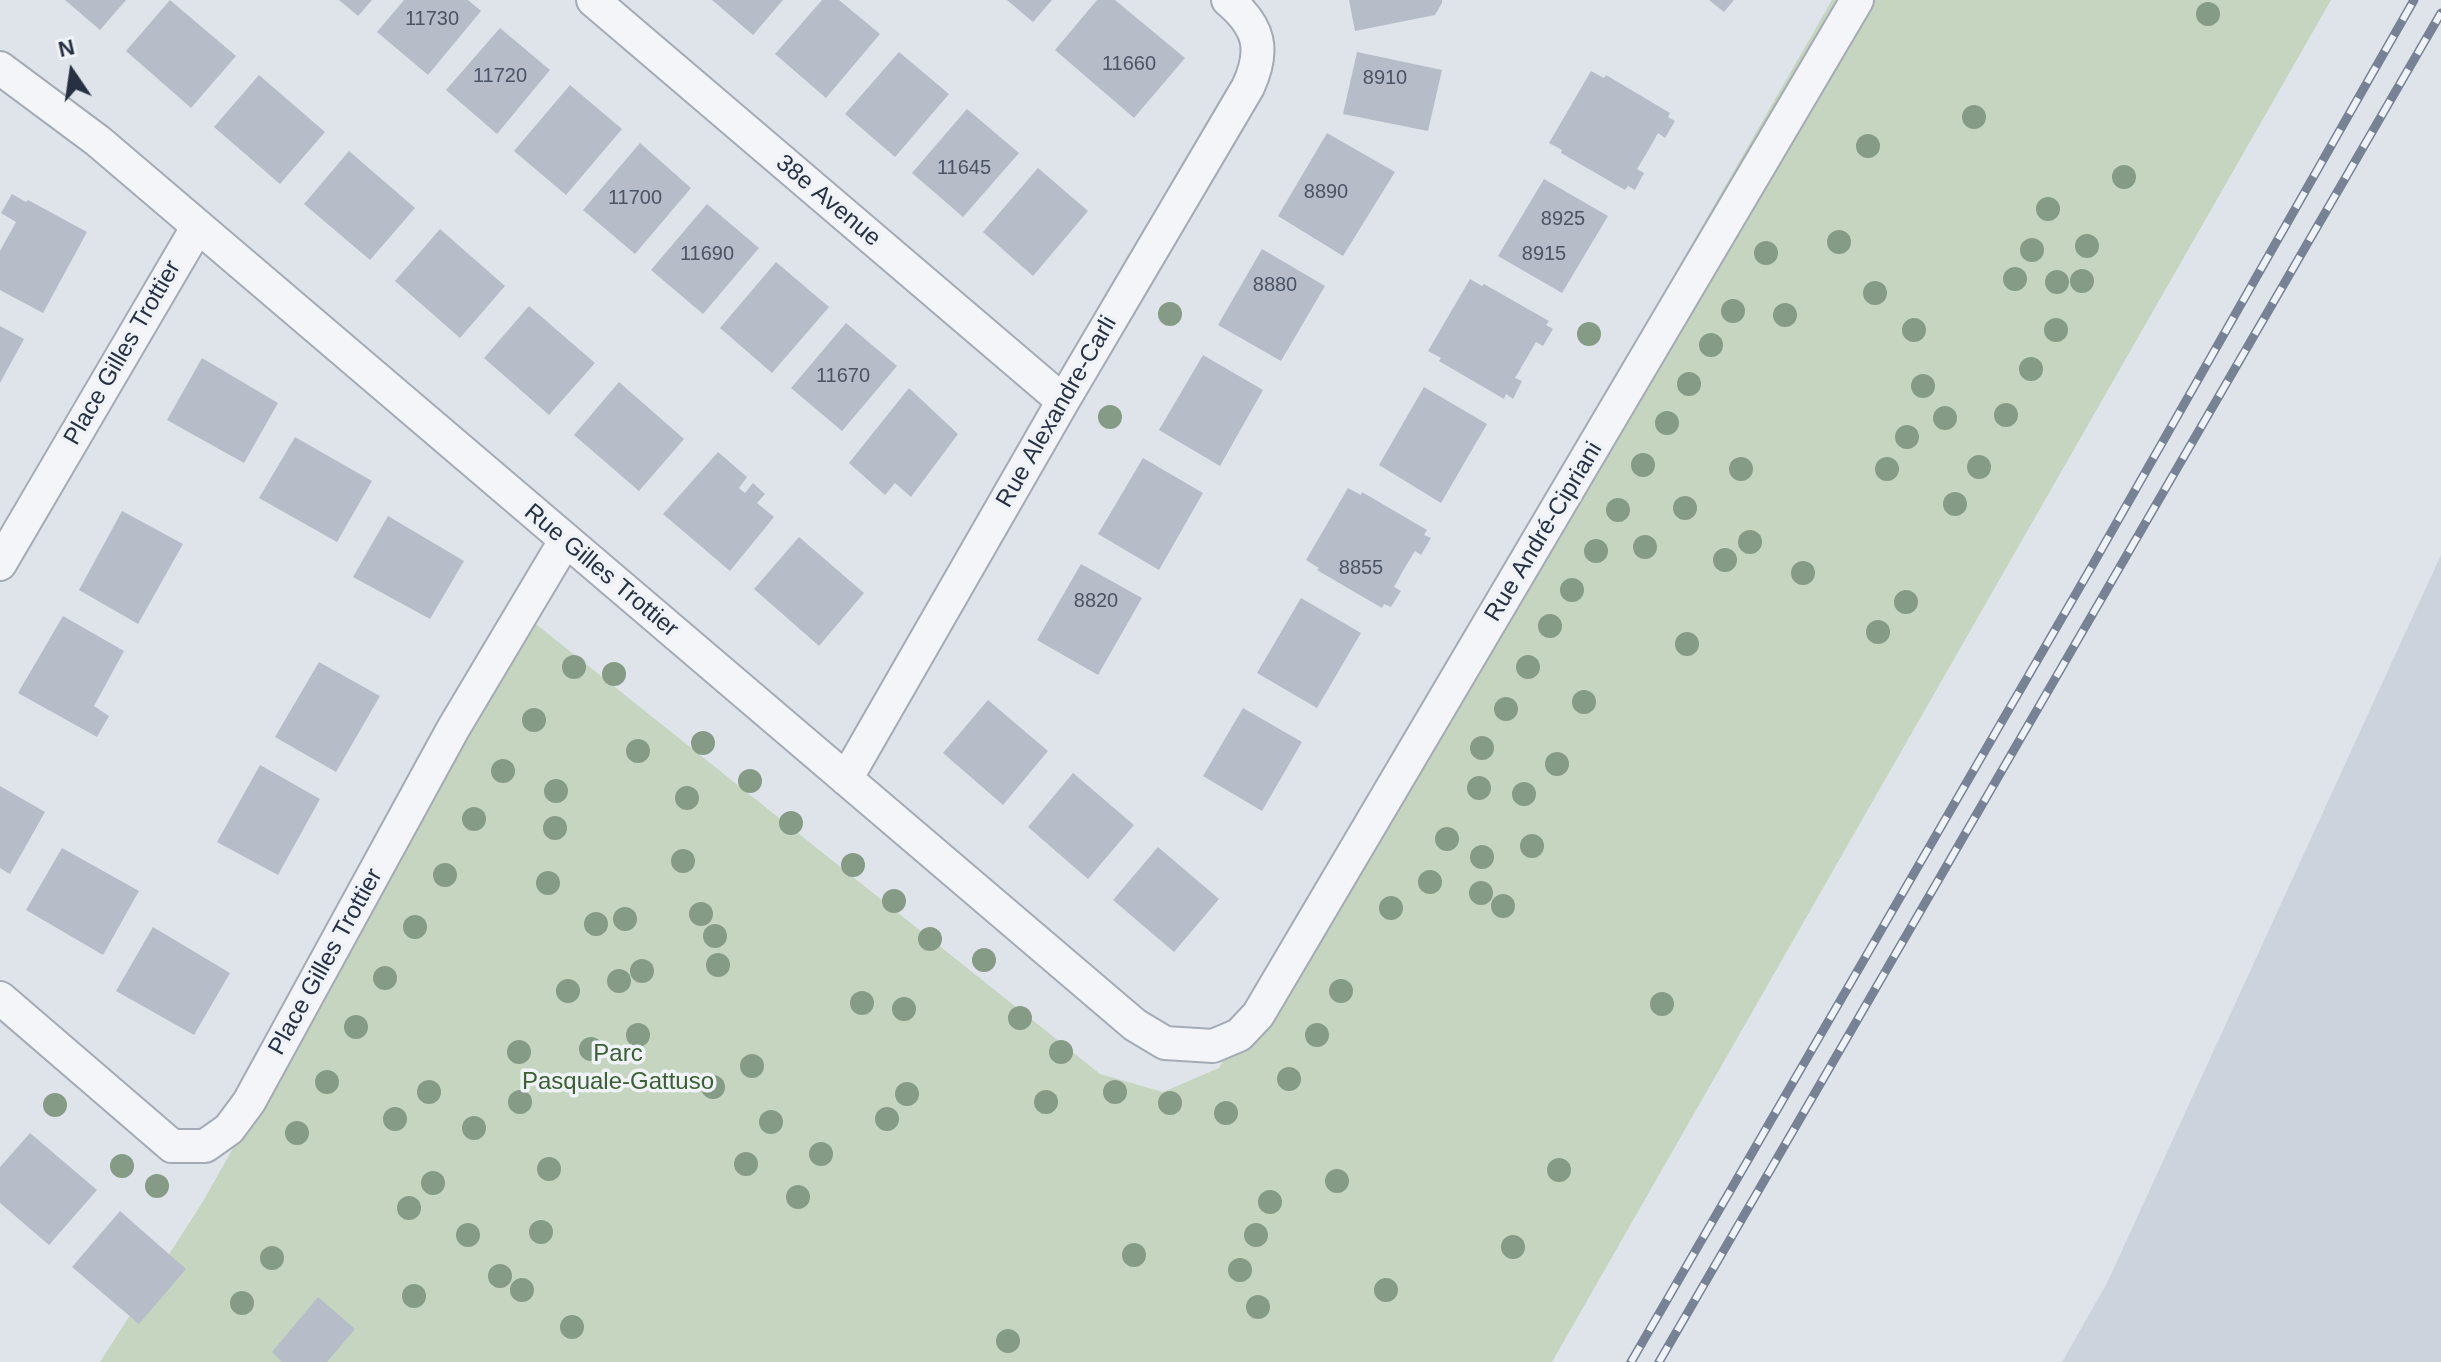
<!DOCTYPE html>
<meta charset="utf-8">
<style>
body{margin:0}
#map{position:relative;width:2441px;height:1362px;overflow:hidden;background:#dfe4ea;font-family:Helvetica,sans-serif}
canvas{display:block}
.north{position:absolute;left:32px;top:32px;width:80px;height:80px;-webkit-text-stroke:6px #eff3f7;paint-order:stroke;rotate:347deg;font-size:22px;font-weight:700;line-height:32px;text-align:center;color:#273143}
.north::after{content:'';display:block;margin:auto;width:28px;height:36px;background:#273143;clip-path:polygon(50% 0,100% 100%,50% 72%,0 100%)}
</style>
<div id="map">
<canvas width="2441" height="1362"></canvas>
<div class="north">N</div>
</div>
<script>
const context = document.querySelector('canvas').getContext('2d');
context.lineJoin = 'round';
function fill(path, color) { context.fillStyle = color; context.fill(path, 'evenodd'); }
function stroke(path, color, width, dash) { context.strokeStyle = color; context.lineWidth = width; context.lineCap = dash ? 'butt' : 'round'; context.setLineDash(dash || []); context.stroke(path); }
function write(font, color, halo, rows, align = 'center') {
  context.font = font + ' Helvetica,sans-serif'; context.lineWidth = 7; context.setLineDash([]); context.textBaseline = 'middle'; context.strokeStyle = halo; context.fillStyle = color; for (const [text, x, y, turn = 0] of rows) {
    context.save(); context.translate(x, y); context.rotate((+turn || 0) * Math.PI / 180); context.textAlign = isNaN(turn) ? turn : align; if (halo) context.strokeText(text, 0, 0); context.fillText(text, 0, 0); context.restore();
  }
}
fill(new Path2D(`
 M2441,555V1362H2062L2107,1283Z`), '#cdd3dc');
fill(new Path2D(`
 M1832,0H2331L1552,1362H100L202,1203L532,621L1100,1074L1163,1092L1219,1068Z`), '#c5d5c0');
fill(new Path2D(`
 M65,0H126L100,30Z
 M170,0L236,56L191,108L126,51Z
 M339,0H372L358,16Z
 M404,0H468L481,11L428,75L377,32Z
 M712,0H783L753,35Z
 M822,0H839L880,34L826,98L775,54Z
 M1007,0H1052L1033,22Z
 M1097,0H1115L1185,58L1134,118L1055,50Z
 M1349,0H1442V3L1435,15L1355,31Z
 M1709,0H1734L1724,12Z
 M500,28L550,70L497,134L446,90Z
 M899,52L949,94L895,157L845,114Z
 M1357,52L1442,70L1428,131L1343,114Z
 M1591,71L1604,78L1606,75L1670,113L1668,117L1675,121L1665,138L1658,133L1648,151L1637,169L1644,173L1635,190L1628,186L1625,190L1561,153L1562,150L1549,143Z
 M259,75L325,132L280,184L214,127Z
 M570,85L622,129L566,195L514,151Z
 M967,109L1019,153L963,217L912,173Z
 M1327,133L1395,172L1343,256L1278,216Z
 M640,143L691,188L635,254L583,210Z
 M349,151L415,208L370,260L304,204Z
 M1038,168L1088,211L1033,276L983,232Z
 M1544,179L1608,216L1562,293L1498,256Z
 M12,194L26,202L28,200L87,232L43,313L0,290V251L16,222L1,213Z
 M707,204L759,248L703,314L651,270Z
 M440,229L505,286L460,338L395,281Z
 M1262,249L1325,286L1281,361L1218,325Z
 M776,262L829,307L772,373L720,328Z
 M1470,279L1482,286L1484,284L1549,321L1546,325L1553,329L1543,346L1536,342L1515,378L1522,381L1513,399L1506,394L1504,399L1439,361L1441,358L1428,351Z
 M529,306L595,363L549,415L484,358Z
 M846,323L897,366L842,431L791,388Z
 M0,326L24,339L0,383Z
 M1203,355L1263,390L1220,466L1159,430Z
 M202,358L278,403L244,463L167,420Z
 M619,382L684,439L639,491L574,435Z
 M1424,387L1487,424L1441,503L1379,465Z
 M909,388L958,434L911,497L895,483L885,495L849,463Z
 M295,437L372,481L337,542L259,498Z
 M718,452L747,477L739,488L741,490L745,493L753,483L765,494L757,503L774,517L730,571L663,514Z
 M1143,458L1203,493L1159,570L1098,534Z
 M1348,488L1361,495L1362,492L1427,530L1424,535L1431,538L1421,555L1415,551L1404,569L1394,587L1401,591L1391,607L1384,604L1382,608L1317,570L1319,568L1306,560Z
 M122,511L183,544L138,624L79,590Z
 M388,516L464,561L430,619L353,577Z
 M799,537L864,593L819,646L754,589Z
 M1081,564L1142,598L1098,675L1037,640Z
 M1301,598L1361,633L1317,708L1257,673Z
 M63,616L124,651L94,706L109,716L97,737L18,693Z
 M319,662L380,696L336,772L275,737Z
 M988,700L1048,751L1003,805L943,753Z
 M1243,708L1302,742L1262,811L1203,776Z
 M260,765L320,799L278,875L217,842Z
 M1073,773L1134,825L1088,879L1028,827Z
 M0,786L45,812L10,874L0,868Z
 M1158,847L1219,899L1174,952L1113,900Z
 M62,848L139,891L103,955L26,910Z
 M153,927L230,973L194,1035L116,991Z
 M30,1133L97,1190L49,1245L0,1203V1167Z
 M120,1211L186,1269L139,1324L72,1267Z
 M318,1297L355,1329L327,1362H282L272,1352Z`), '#b6bdc8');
const minor = new Path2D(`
 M593,0L1063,401
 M0,68L98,141L1135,1025L1165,1043L1213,1046L1239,1035L1258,1015L1857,0
 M0,564L198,226
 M846,779L1063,401L1248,87C1265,50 1260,27 1228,0
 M0,998L172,1146H205L229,1129L249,1102L453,729L565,541`);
stroke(minor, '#a4abb5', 36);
stroke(minor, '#f3f5f8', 32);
const rail = new Path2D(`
 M1631,1362L2096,559L2414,0
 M1659,1362L2441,13`);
stroke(rail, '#778395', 9);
stroke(rail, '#eff3f7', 6, [18]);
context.fillStyle = '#859b85';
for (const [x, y] of [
 [2208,14],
 [1974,117],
 [1868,146],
 [2124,177],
 [2048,209],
 [1839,242],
 [2087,246],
 [2032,250],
 [1766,253],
 [2015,279],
 [2082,281],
 [2057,282],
 [1875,293],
 [1733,311],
 [1170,314],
 [1785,315],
 [1914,330],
 [2056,330],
 [1589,334],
 [1711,345],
 [2031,369],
 [1689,384],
 [1923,386],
 [2006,415],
 [1110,417],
 [1945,418],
 [1667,423],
 [1907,437],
 [1643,465],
 [1979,467],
 [1741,469],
 [1887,469],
 [1955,504],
 [1685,508],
 [1618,510],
 [1750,542],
 [1645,547],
 [1596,551],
 [1725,560],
 [1803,573],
 [1572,590],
 [1906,602],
 [1550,626],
 [1878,632],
 [1687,644],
 [574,667],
 [1528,667],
 [614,674],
 [1584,702],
 [1506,709],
 [534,720],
 [703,743],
 [1482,748],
 [638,751],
 [1557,764],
 [503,771],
 [750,781],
 [1479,788],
 [556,791],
 [1524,794],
 [687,798],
 [474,819],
 [791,823],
 [555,828],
 [1447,839],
 [1532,846],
 [1482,857],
 [683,861],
 [853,865],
 [445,875],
 [1430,882],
 [548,883],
 [1481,893],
 [894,901],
 [1503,906],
 [1391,908],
 [701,914],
 [625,919],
 [596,924],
 [415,927],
 [715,936],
 [930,939],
 [984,960],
 [718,965],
 [642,971],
 [385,978],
 [619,981],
 [568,991],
 [1341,991],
 [862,1003],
 [1662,1004],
 [904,1009],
 [1020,1018],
 [356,1027],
 [638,1035],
 [1317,1035],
 [591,1049],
 [519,1052],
 [1061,1052],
 [752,1066],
 [1289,1079],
 [327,1082],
 [713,1087],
 [429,1092],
 [1115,1092],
 [907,1094],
 [520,1102],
 [1046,1102],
 [1170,1103],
 [55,1105],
 [1226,1113],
 [395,1119],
 [887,1119],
 [771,1122],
 [474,1128],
 [297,1133],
 [821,1154],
 [746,1164],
 [122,1166],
 [549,1169],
 [1559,1170],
 [1337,1181],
 [433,1183],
 [157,1186],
 [798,1197],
 [1270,1202],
 [409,1208],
 [541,1232],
 [468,1235],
 [1256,1235],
 [1513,1247],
 [1134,1255],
 [272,1258],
 [1240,1270],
 [500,1276],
 [522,1290],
 [1386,1290],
 [414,1296],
 [242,1303],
 [1258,1307],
 [572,1327],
 [1008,1341]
]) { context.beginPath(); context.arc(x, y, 12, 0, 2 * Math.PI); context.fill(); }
write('20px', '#4b5464', null, [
 ["11730",432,19],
 ["11660",1129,64],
 ["11720",500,76],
 ["8910",1385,78],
 ["11645",964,168],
 ["8890",1326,192],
 ["11700",635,198],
 ["8925",1563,219],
 ["11690",707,254],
 ["8915",1544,254],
 ["8880",1275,285],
 ["11670",843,376],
 ["8855",1361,568],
 ["8820",1096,601]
]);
write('24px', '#273143', '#eff3f7', [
 ["38e Avenue",828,201,40],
 ["Place Gilles Trottier",123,353,-60],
 ["Rue Alexandre-Carli",1057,412,-60],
 ["Rue André-Cipriani",1544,532,-59],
 ["Rue Gilles Trottier",601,571,40],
 ["Place Gilles Trottier",326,962,-61]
]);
write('24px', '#3c6033', '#eff3f7', [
 ["Parc",618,1054],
 ["Pasquale-Gattuso",618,1082]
]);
</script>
